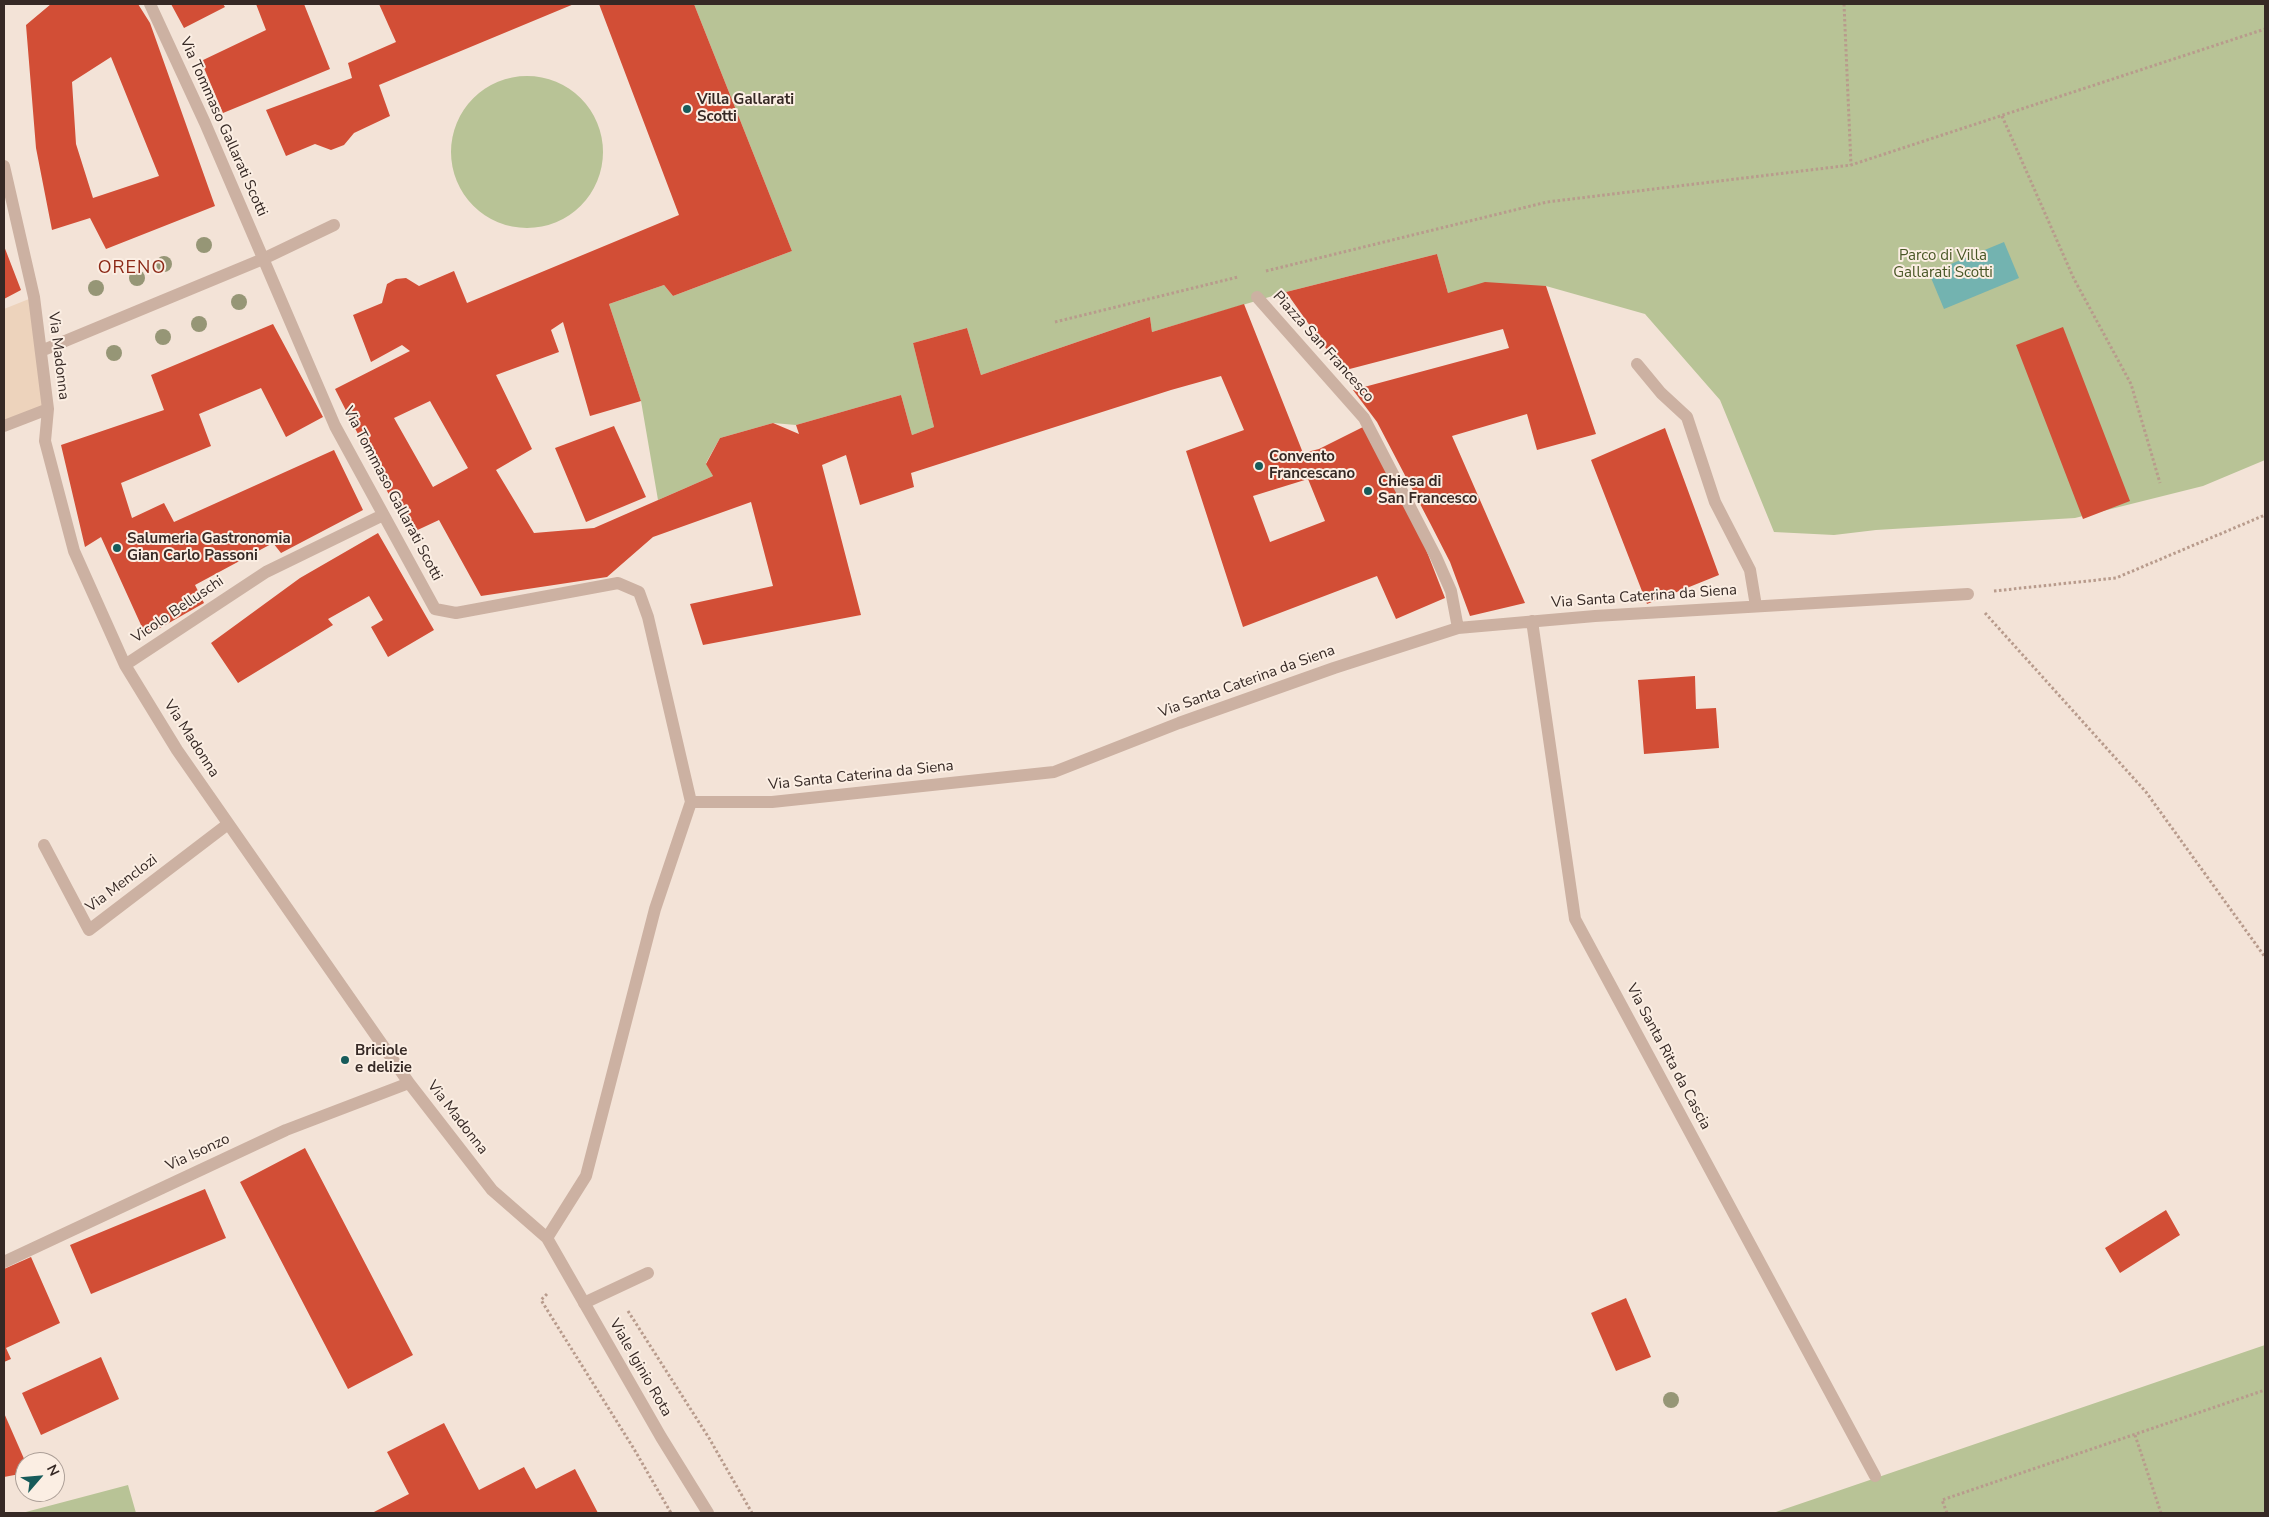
<!DOCTYPE html>
<style>
body{margin:0}
#map{position:relative;width:2269px;height:1517px;overflow:hidden;background:#f3e3d7;font-family:"Nunito Sans",sans-serif}
canvas{display:block}
.frame{position:absolute;inset:0;border:5px solid #362925;pointer-events:none}
.north{position:absolute;left:15px;top:1452px;width:50px;height:50px;box-sizing:border-box;background:#fbeee3;border:1px solid #ac9f97;border-radius:50%;rotate:63deg;font-size:14px;font-weight:700;line-height:20px;text-align:center;color:#362925}
.north::after{content:'';display:block;margin:auto;width:18px;height:22px;background:#175b5a;clip-path:polygon(50% 0,100% 100%,50% 72%,0 100%)}
</style>
<div id="map">
<canvas width="2269" height="1517"></canvas>
<div class="frame"></div>
<div class="north">N</div>
</div>
<script>
const context = document.querySelector('canvas').getContext('2d');
context.lineJoin = 'round';
function fill(path, color) { context.fillStyle = color; context.fill(path, 'evenodd'); }
function stroke(path, color, width, dash) { context.strokeStyle = color; context.lineWidth = width; context.lineCap = dash ? 'butt' : 'round'; context.setLineDash(dash || []); context.stroke(path); }
function write(font, color, halo, rows, align = 'center') {
  context.font = font + ' "Nunito Sans",sans-serif'; context.lineWidth = 4; context.setLineDash([]); context.textBaseline = 'middle'; context.strokeStyle = halo; context.fillStyle = color; for (const [text, x, y, turn = 0] of rows) {
    context.save(); context.translate(x, y); context.rotate((+turn || 0) * Math.PI / 180); context.textAlign = isNaN(turn) ? turn : align; if (halo) context.strokeText(text, 0, 0); context.fillText(text, 0, 0); context.restore();
  }
}
fill(new Path2D(`
 M694,4H2265V460L2203,486L2075,518L1876,530L1834,535L1774,532L1720,400L1645,314L1546,286L1448,293L1437,254L1286,292L1152,332L1150,317L981,375L967,328L913,343L934,427L912,435L901,395L796,425L773,423L720,438L706,463L713,476L658,500L641,401L609,304L664,285L673,296L792,251Z
 M451 152a76 76 0 1 1 152 0a76 76 0 1 1-152 0Z
 M2265,1345V1513H1773L1823,1496Z
 M128,1485L136,1513H22Z`), '#b8c396');
fill(new Path2D(`
 M34,297L48,409L4,426V309Z`), '#edd3bc');
fill(new Path2D(`
 M2004,242L2019,278L1944,309L1929,273Z`), '#73b3b0');
fill(new Path2D(`
 M51,4H138L150,23L215,206L106,249L90,218L52,230L36,148L26,25ZM111,57L159,176L93,198L76,144L72,82Z
 M171,4H223L225,7L184,28Z
 M256,4H304L330,69L223,113L201,61L266,30Z
 M379,4H574L379,85L390,116L354,133L344,145L331,150L315,144L286,156L266,110L352,78L348,63L396,42Z
 M599,4H694L792,251L673,296L664,285L609,304L641,401L590,416L563,322L551,330L559,352L496,375L532,449L496,470L534,533L594,528L713,476L706,464L720,438L773,423L799,434L796,425L901,395L912,435L934,427L913,343L967,328L981,375L1150,317L1152,332L1244,304L1303,453L1319,449L1363,427L1420,534L1445,598L1396,619L1377,576L1243,627L1186,451L1244,430L1221,376L1171,390L911,473L914,487L860,505L846,455L822,465L861,615L703,645L690,604L773,586L751,502L653,537L607,577L481,596L439,520L409,534L335,389L410,351L402,345L371,362L353,315L382,303L387,284L396,279L406,278L419,286L454,271L467,303L679,215ZM430,401L468,468L433,487L394,418ZM1308,479L1325,521L1270,542L1253,496Z
 M4,246L21,290L4,299Z
 M1437,254L1448,293L1485,282L1546,286L1596,434L1537,450L1527,414L1452,436L1525,603L1470,616L1450,562L1430,523L1377,422L1353,390L1509,348L1503,329L1342,371L1286,292Z
 M273,324L323,417L286,437L261,388L199,414L211,446L121,483L132,518L164,503L174,522L334,450L363,510L281,553L273,543L195,585L204,603L146,636L101,537L85,547L61,445L164,410L151,375Z
 M2063,327L2130,501L2083,519L2016,345Z
 M614,426L646,497L586,522L555,448Z
 M1665,428L1719,575L1647,604L1591,460Z
 M378,533L434,630L388,657L371,627L383,620L369,596L328,619L333,625L238,683L211,643L300,578Z
 M1695,676L1696,709L1716,708L1719,748L1644,754L1638,680Z
 M305,1148L413,1355L348,1389L240,1182Z
 M205,1189L226,1238L91,1294L70,1245Z
 M2166,1210L2180,1235L2120,1273L2105,1248Z
 M31,1257L60,1323L6,1348L11,1359L4,1362V1269Z
 M1626,1298L1651,1357L1616,1371L1591,1313Z
 M101,1357L119,1399L41,1435L22,1393Z
 M4,1413L25,1461V1473L4,1477Z
 M444,1423L479,1490L524,1467L536,1489L575,1469L598,1513H372L409,1494L387,1452Z`), '#d24e36');
stroke(new Path2D(`
 M1844,4L1851,165
 M2002,116L2074,279L2131,384L2160,483
 M1266,271L1547,202L1851,165L2265,29
 M1055,322L1238,277
 M1994,591L2116,578L2265,515
 M1985,613L2146,792L2265,957
 M547,1294L541,1300L634,1449L671,1513
 M628,1311L709,1438L752,1513
 M2135,1435L2161,1513
 M1947,1513L1942,1500L2265,1390`), '#b89b8c', 3, [2.5, 2.5]);
stroke(new Path2D(`
 M263,259L334,225
 M584,1303L648,1273`), '#ccb1a2', 12);
stroke(new Path2D(`
 M150,4L205,123L335,426L435,609L456,613L618,583L639,592L648,617L691,802
 M4,166L34,297L48,409L45,441L74,551L125,665L177,750L409,1083L492,1190L547,1238L661,1437L708,1513
 M1257,297L1364,418L1436,557L1451,591L1458,628
 M41,351L263,259
 M1637,364L1661,393L1687,417L1715,502L1750,570L1756,606
 M4,426L48,409
 M1532,621L1575,919L1875,1476
 M125,665L266,572L383,515
 M44,845L89,930L228,824
 M547,1238L586,1176L655,909L691,802H772L1054,772L1179,723L1334,668L1458,628L1595,616L1968,594
 M4,1262L286,1130L409,1083`), '#ccb1a2', 12);
context.fillStyle = '#969676';
for (const [x, y] of [
 [204,245],
 [164,264],
 [137,278],
 [96,288],
 [239,302],
 [199,324],
 [163,337],
 [114,353],
 [1671,1400]
]) { context.beginPath(); context.arc(x, y, 8, 0, 2 * Math.PI); context.fill(); }
for (const [x, y, r, color] of [
 [687,109,5,"#175b5a"],
 [1259,466,5,"#175b5a"],
 [1368,491,5,"#175b5a"],
 [117,548,5,"#175b5a"],
 [345,1060,5,"#175b5a"]
]) { const dot = new Path2D(); dot.arc(x, y, r, 0, 2 * Math.PI); context.fillStyle = color; context.fill(dot); stroke(dot, '#fbeee3', 2); }
write('bold 15px', '#362925', '#fbeee3', [
 ["Villa Gallarati",697,100],
 ["Scotti",697,117],
 ["Convento",1269,457],
 ["Francescano",1269,474],
 ["Chiesa di",1378,482],
 ["San Francesco",1378,499],
 ["Salumeria Gastronomia",127,539],
 ["Gian Carlo Passoni",127,556],
 ["Briciole",355,1051],
 ["e delizie",355,1068]
], 'left');
write('15px', '#362925', '#fbeee3', [
 ["Via Tommaso Gallarati Scotti",223,127,66],
 ["Piazza San Francesco",1323,347,48],
 ["Via Madonna",58,356,83],
 ["Via Tommaso Gallarati Scotti",392,494,62],
 ["Via Santa Caterina da Siena",1644,597,-4],
 ["Vicolo Belluschi",178,610,-34],
 ["Via Santa Caterina da Siena",1247,682,-20],
 ["Via Madonna",191,739,57],
 ["Via Santa Caterina da Siena",861,776,-6],
 ["Via Menclozi",122,884,-37],
 ["Via Santa Rita da Cascia",1668,1057,62],
 ["Via Madonna",457,1118,52],
 ["Via Isonzo",198,1153,-25],
 ["Viale Iginio Rota",640,1368,60]
]);
write('15px', '#495726', '#fbeee3', [
 ["Parco di Villa",1943,256],
 ["Gallarati Scotti",1943,273]
]);
context.letterSpacing = '1px';
write('18px', '#8c2816', '#fbeee3', [
 ["ORENO",132,269]
]);
context.letterSpacing = '0px';
</script>
